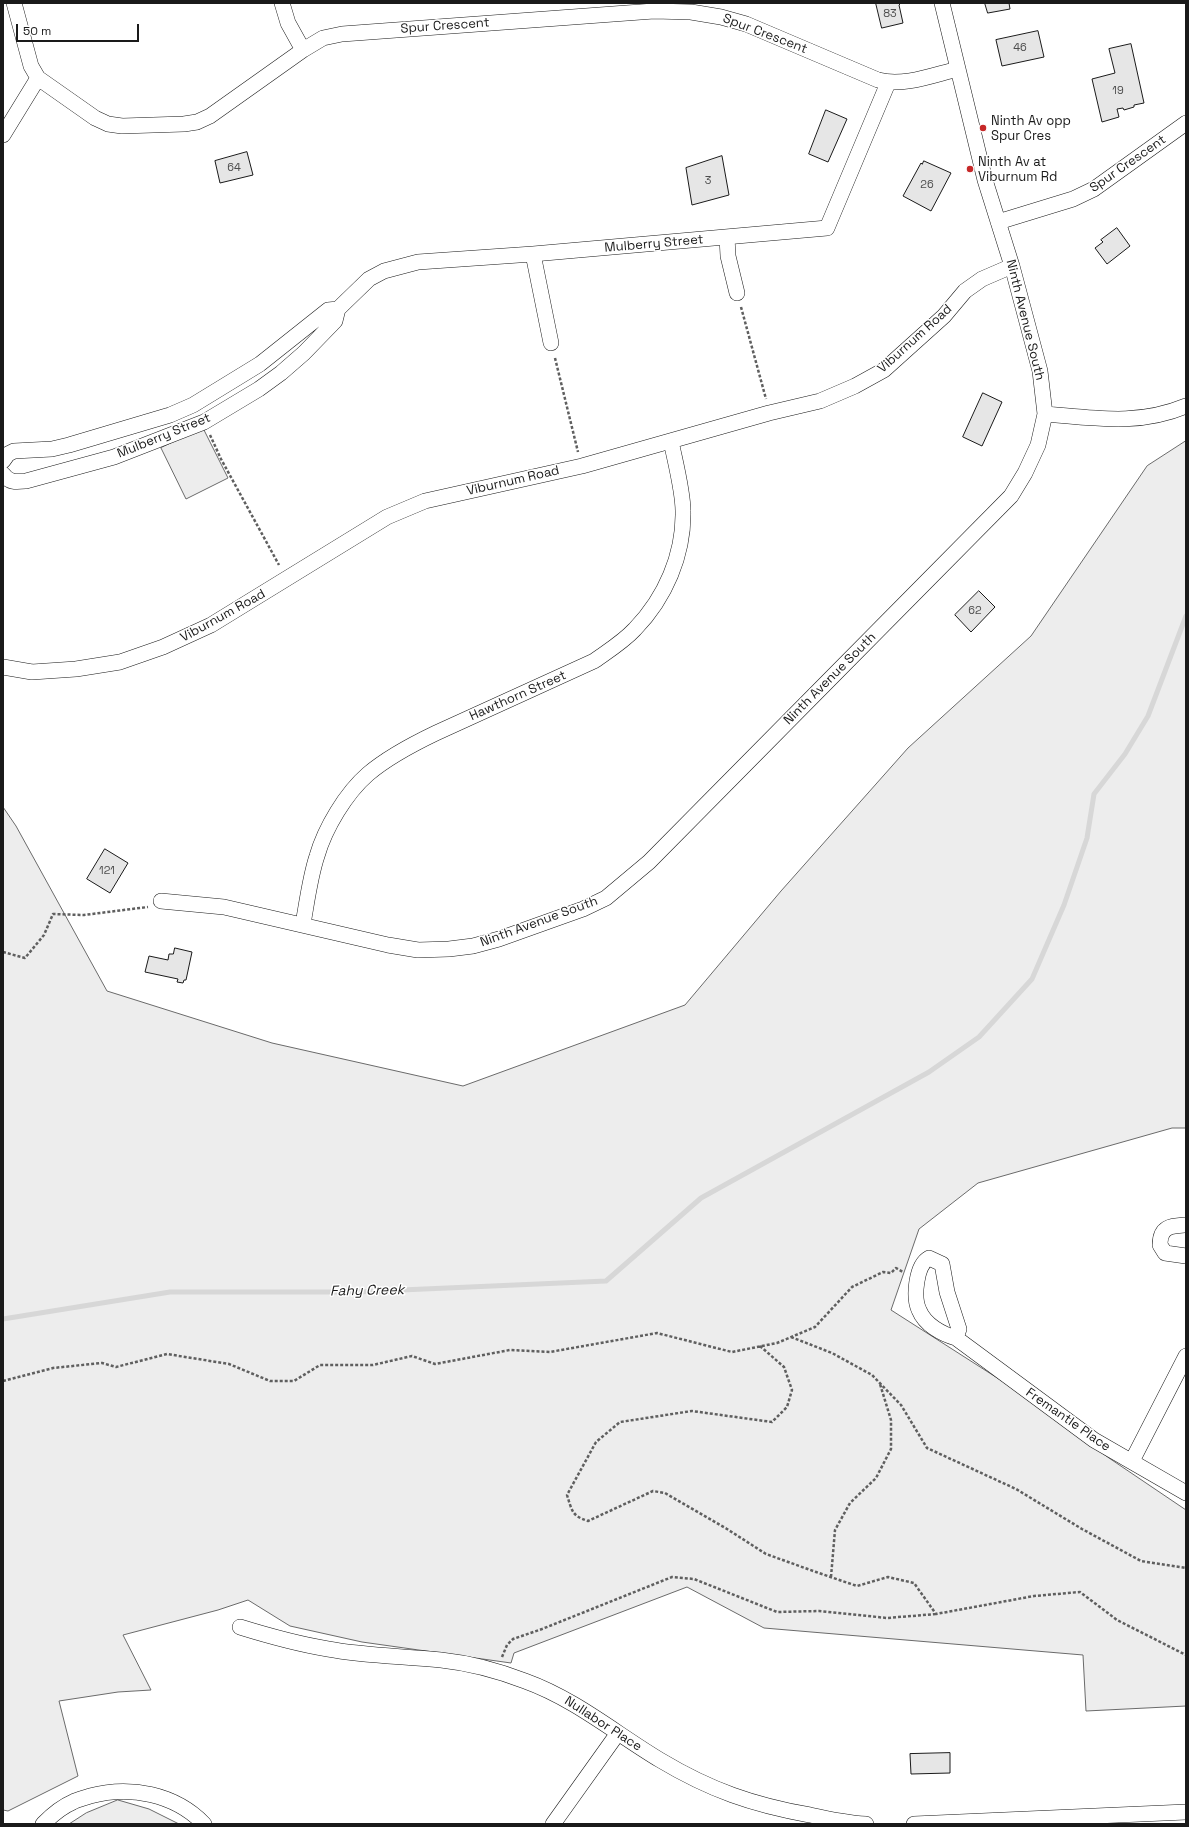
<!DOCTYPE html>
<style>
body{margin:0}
#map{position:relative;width:1189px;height:1827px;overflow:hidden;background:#fff;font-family:"Space Grotesk",sans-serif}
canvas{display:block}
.frame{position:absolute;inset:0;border:4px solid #1a1a1a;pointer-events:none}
.scale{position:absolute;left:16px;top:24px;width:123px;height:18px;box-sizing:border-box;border:2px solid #1a1a1a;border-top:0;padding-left:5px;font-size:12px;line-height:14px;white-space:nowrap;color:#1a1a1a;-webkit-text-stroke:3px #fff;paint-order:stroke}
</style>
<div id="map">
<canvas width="1189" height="1827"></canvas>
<div class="frame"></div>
<div class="scale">50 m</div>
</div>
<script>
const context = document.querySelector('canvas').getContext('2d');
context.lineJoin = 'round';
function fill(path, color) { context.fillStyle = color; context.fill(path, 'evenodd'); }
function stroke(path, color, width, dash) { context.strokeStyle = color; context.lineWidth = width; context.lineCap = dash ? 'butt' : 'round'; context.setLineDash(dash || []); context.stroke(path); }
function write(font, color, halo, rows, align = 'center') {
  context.font = font + ' "Space Grotesk",sans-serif'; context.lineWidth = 3; context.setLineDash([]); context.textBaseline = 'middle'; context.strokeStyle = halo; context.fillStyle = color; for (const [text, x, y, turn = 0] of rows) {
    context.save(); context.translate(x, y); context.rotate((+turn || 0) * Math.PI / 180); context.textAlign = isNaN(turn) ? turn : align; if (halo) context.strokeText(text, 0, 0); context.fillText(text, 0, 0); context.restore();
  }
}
const built = new Path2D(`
 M203,428L228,478L186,499L161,448Z
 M1186,441V1128H1172L978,1183L919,1229L891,1310L1013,1388L1109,1458L1186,1510V1706L1086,1711L1083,1655L764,1628L687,1587L514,1653L511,1663L362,1642L290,1626L248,1600L218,1610L123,1635L151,1690L118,1692L59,1701L78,1776L8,1811L3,1810V807L16,826L107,991L272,1043L463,1086L685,1005L781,891L908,748L1031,636L1147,466Z
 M118,1800L149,1809L179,1824H69L86,1813Z`);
fill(built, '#ededed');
stroke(built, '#6a6a6a', 1);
stroke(new Path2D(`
 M3,1319L170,1292H356L606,1281L701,1198L929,1072L979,1037L1032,979L1064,905L1087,838L1094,794L1125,754L1148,716L1186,616`), '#d7d7d7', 5);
const building = new Path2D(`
 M876,3H901L899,5L903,23L882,28Z
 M985,3H1009L1010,9L988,13Z
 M1038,31L1044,57L1002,66L996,40Z
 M1131,44L1144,103L1134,105V107L1124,110L1123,108L1117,109L1119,117L1102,122L1092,79L1115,73L1109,49Z
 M826,110L847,119L828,162L809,154Z
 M247,152L253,175L220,183L215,161Z
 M722,156L729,195L692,205L686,168Z
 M924,161L951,173L931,211L903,196L921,163L922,164Z
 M1117,228L1130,246L1107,264L1095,248L1103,242L1101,240Z
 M983,393L1002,402L982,446L963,437Z
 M979,591L995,607L971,632L955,615Z
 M105,849L128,863L110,893L87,879Z
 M175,948L192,952L186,980H184L183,983L177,982L178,979L145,972L149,956L168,960L169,954H173Z
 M950,1753V1773L911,1774L910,1754Z`);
fill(building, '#e6e6e6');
stroke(building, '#1a1a1a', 1);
const street = new Path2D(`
 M14,3L31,66L38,78L95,118L108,124L122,126L184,124L197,122L210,116L303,50L323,38L342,34L654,11L691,12L721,17L746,24L878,80C903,87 933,75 958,69
 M282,3L288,23L303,50
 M3,135L38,78
 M998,222L1073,199L1094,189L1186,123
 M727,237L728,256L737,293
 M533,254L551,343
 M1045,414C1095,418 1138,426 1186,406
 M3,461L8,454L14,451L52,449L69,445L170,415L193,405L260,364L328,310L338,309
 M3,474C9,483 16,482 26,481L114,457L204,422L259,389L281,373L304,353L335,321L338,309L369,279L384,271L418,262L533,254L827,228L888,83
 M3,667L32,672L76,669L120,662L163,647L211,625L387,517L425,501L582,466L769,413L820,401L855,386L884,370L944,316L965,291L982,279L1012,266
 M161,901L224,907L388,945L418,950L449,949L473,946L499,939L583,909L606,898L649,862L1011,496L1025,473L1038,445L1045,414L1040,371L1012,266L985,180L942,3
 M303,924C307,902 310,877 317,856C325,828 346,793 368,774C388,757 413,744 436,733L594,661C608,651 623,642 635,629C665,598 684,555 683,511C683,491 675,461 671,441
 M1186,1225C1171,1226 1160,1226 1160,1245L1165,1253L1186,1256
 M956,1338L959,1329L947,1292L942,1264L929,1258C916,1265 913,1297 919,1310C925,1325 942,1334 956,1338L1094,1440L1186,1493
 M1132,1461L1186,1356
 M240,1627C269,1636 298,1644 328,1649C365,1656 403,1656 441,1660C469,1663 499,1671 525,1681C575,1699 615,1733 660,1760C710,1790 753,1805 810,1815C828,1819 847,1823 866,1824
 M43,1824C52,1815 61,1807 73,1802C78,1799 85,1798 90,1796C130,1785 175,1794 204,1824
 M553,1824L618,1733
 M914,1824L1186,1812`);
stroke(street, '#1a1a1a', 16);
stroke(new Path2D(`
 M741,307L766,399
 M555,358L578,452
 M210,435L221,459L279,565
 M3,952L25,958L44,935L53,914L84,915L148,907
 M791,1337L832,1353L872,1375L901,1405L927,1448L1016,1489L1082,1529L1141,1561L1186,1568
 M760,1346L784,1367L792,1390L787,1407L772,1422L692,1411L620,1422L596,1442L567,1495C572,1511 572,1516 588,1521L653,1491L665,1493L727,1529L766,1554L816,1572L857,1586L888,1577L914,1583L936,1614L1034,1596L1080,1592L1117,1620L1186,1655
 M3,1381L53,1368L102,1363L116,1367L167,1354L229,1364L270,1381H294L320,1365H373L412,1356L435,1364L510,1350L550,1352L657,1333L732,1352L777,1343L815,1327L852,1287L883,1272L891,1273L896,1268L903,1272
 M831,1577L835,1530L850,1503L876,1478L891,1449V1420L880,1384
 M502,1657L507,1645L513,1639L542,1629L672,1577L694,1579L777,1612L819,1611L887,1618L936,1614`), '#5f5f5f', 2.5, [3, 2]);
stroke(street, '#fff', 15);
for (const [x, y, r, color] of [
 [983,128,4,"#c62828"],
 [970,169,4,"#c62828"]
]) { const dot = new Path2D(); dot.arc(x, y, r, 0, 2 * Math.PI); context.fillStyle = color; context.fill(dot); stroke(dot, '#fff', 1.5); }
write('11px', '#4d4d4d', null, [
 ["83",890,14],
 ["46",1020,48],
 ["19",1118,91],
 ["64",234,168],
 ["3",708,181],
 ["26",927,185],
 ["62",975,611],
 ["121",107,871]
]);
write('13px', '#1a1a1a', '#fff', [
 ["Spur Crescent",445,26,-4],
 ["Spur Crescent",765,34,21],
 ["Spur Crescent",1128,164,-35],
 ["Mulberry Street",654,244,-5],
 ["Ninth Avenue South",1025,320,76],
 ["Viburnum Road",915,339,-42],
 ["Mulberry Street",164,436,-22],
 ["Viburnum Road",513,481,-13],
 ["Viburnum Road",223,616,-29],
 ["Ninth Avenue South",830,679,-45],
 ["Hawthorn Street",518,696,-24],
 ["Ninth Avenue South",539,922,-20],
 ["Fremantle Place",1068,1420,35],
 ["Nullabor Place",603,1724,33]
]);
write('13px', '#1a1a1a', '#fff', [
 ["Ninth Av opp",991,121],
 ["Spur Cres",991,136],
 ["Ninth Av at",978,162],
 ["Viburnum Rd",978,177]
], 'left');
write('italic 14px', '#1a1a1a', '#fff', [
 ["Fahy Creek",367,1291,-1]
]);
</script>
